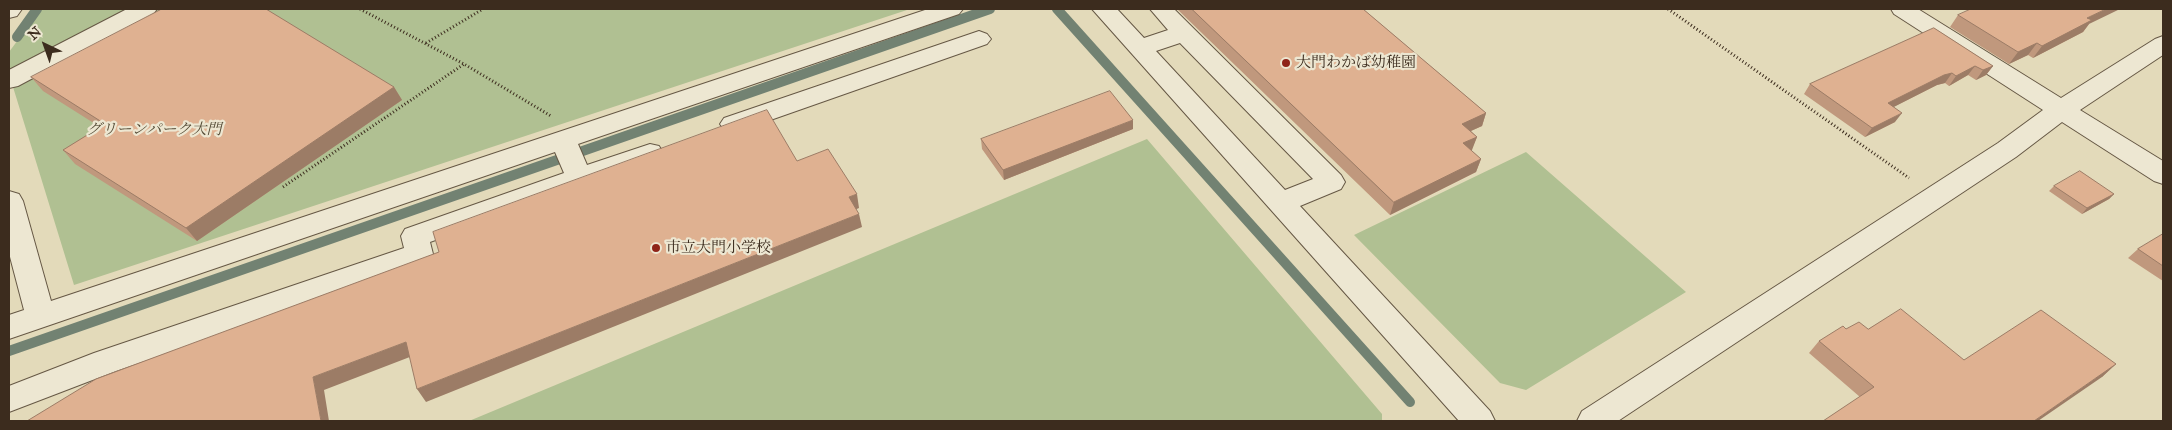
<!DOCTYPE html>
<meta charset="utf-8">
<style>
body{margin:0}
#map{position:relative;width:2172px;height:430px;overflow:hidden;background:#e3daba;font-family:"IM FELL Great Primer",serif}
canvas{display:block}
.frame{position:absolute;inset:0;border:10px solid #3c2c1e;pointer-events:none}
.north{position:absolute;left:20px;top:20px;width:50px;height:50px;-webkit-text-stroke:4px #ede7d2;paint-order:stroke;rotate:318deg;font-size:14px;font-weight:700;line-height:20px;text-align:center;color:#3c2c1e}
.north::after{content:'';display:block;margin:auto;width:18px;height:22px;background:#3c2c1e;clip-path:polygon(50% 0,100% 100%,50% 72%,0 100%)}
</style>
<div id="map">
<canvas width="2172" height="430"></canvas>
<div class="frame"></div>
<div class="north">N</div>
</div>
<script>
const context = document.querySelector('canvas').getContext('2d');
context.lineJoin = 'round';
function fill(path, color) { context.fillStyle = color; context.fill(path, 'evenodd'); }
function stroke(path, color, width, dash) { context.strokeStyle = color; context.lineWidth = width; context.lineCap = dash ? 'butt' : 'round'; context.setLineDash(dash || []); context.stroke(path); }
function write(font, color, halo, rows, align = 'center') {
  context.font = font + ' "IM FELL Great Primer","Noto Serif JP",serif'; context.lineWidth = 4.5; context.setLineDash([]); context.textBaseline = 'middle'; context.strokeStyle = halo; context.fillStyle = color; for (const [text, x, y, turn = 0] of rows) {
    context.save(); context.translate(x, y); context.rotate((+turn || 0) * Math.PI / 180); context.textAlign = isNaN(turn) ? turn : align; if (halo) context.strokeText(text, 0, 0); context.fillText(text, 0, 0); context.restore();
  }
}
fill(new Path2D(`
 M41,9H910L74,285L9,74V52Z
 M1147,139L1382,414V421H469Z
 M1526,152L1686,292L1526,390L1500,383L1354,235Z`), '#b0c092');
stroke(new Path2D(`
 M1057,9L1410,402
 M17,37L37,9
 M9,351L990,9`), '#728272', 10);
const minor = new Path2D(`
 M9,9H22L17,16L9,18Z
 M127,9H157L153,14L18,86L9,88V70Z
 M928,9H963L959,14L578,144L587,165L650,144L659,146L663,153L659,160L430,242L433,254L429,262L116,371L9,412V386L94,353L404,248L401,236L405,229L564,173L555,152L9,339V315L24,310L9,253V191L19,194L23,201L51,301Z
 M1092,9H1117L1144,38L1168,30L1150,9H1174L1341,175L1345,182L1341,189L1300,206L1490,411L1495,421H1459ZM1180,43L1313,179L1285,190L1156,51Z
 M1891,9H1918L2061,98L2155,39L2163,36V55L2080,110L2163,161V184L2154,181L2062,122L2016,157L1618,421H1577L1582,411L1998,143L2043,110L1894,14Z
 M979,31L987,34L991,39L987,44L742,130L733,133L724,130L720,124L724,118Z`);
stroke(minor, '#665845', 2);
stroke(new Path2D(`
 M360,9L464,64L551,116
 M1668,9L1909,178
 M426,43L483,9
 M283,187L464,64`), '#3c2c1e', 3, [1, 2.5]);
fill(minor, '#ede7d2');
fill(new Path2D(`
 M1177,9H1363L1486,113L1482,126L1471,131L1477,137L1471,150L1481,159L1476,172L1390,215Z
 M1958,15L2089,24L2083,32L2033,58L2028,55L2009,64L1950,27Z
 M1934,28L1993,66L1986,75L1976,80L1968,75L1949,86L1945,83L1937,85L1893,107L1895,122L1865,137L1804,94L1810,84Z
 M31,77L394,87L402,100L197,241L75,164L63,150L100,127L43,91Z
 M1133,129L1004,180L982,149L981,139Z
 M2054,186L2114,194L2109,199L2082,214L2049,191Z
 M2163,234V281L2128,258L2138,249Z
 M1846,329H1868L1964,360L2116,364L2102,377L1860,397L1809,353L1819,341Z`), '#c0987d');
fill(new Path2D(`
 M2106,9H2120L2089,24L2083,32L2033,58L2042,46L2087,18Z
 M2037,43L2028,55L2009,64L2018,52Z
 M1975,66L1968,75L1949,86L1956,76Z
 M1993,66L1986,75L1976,80L1983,70Z
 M1952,73L1945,83L1937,85L1882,113L1888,103L1944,75Z
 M394,87L402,100L197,241L186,228Z
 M1486,113L1482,126L1457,137L1462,124Z
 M1902,113L1895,122L1865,137L1872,128Z
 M1133,120V129L1004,180L1003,170Z
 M1477,137L1472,150L1458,156L1463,143Z
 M1481,159L1476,172L1390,215L1394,202Z
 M857,194L859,208L852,211L849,197Z
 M2114,194L2109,199L2082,214L2087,208Z
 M859,214L862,227L426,402L417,389Z
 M406,342L415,355L324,390L329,421H321L313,377Z
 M2116,364L2102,377L2038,421H2034Z`), '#9c7c66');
const building = new Path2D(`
 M162,9H266L394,87L186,228L63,150L105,124L31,77Z
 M1192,9H1363L1486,113L1462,124L1477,137L1463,143L1481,159L1394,202Z
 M1971,9H2106L2087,18L2092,20L2042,46L2037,43L2018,52L1958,15Z
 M1934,28L1993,66L1983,70L1975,66L1956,76L1952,73L1944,75L1888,103L1902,113L1872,128L1810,84Z
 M1110,91L1133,120L1003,170L981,139Z
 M767,110L797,161L828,149L857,194L849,197L859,214L417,389L406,342L313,377L321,421H27L96,379L439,252L433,232Z
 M2080,171L2114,194L2087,208L2054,186Z
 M2163,234V266L2138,249Z
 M1901,309L1964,360L2041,310L2116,364L2034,421H1823L1874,387L1819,341L1843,326L1846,329L1859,322L1868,329Z`);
fill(building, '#dfb191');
stroke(building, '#9c7c66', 1);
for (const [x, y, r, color] of [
 [1286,63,5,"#8f2418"],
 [656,248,5,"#8f2418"]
]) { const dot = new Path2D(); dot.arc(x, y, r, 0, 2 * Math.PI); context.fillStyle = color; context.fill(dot); stroke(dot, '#ede7d2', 2); }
write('15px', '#3c2c1e', '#ede7d2', [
 ["大門わかば幼稚園",1296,63],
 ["市立大門小学校",666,248]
], 'left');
write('italic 15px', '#534a35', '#ede7d2', [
 ["グリーンパーク大門",154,130]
]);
</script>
